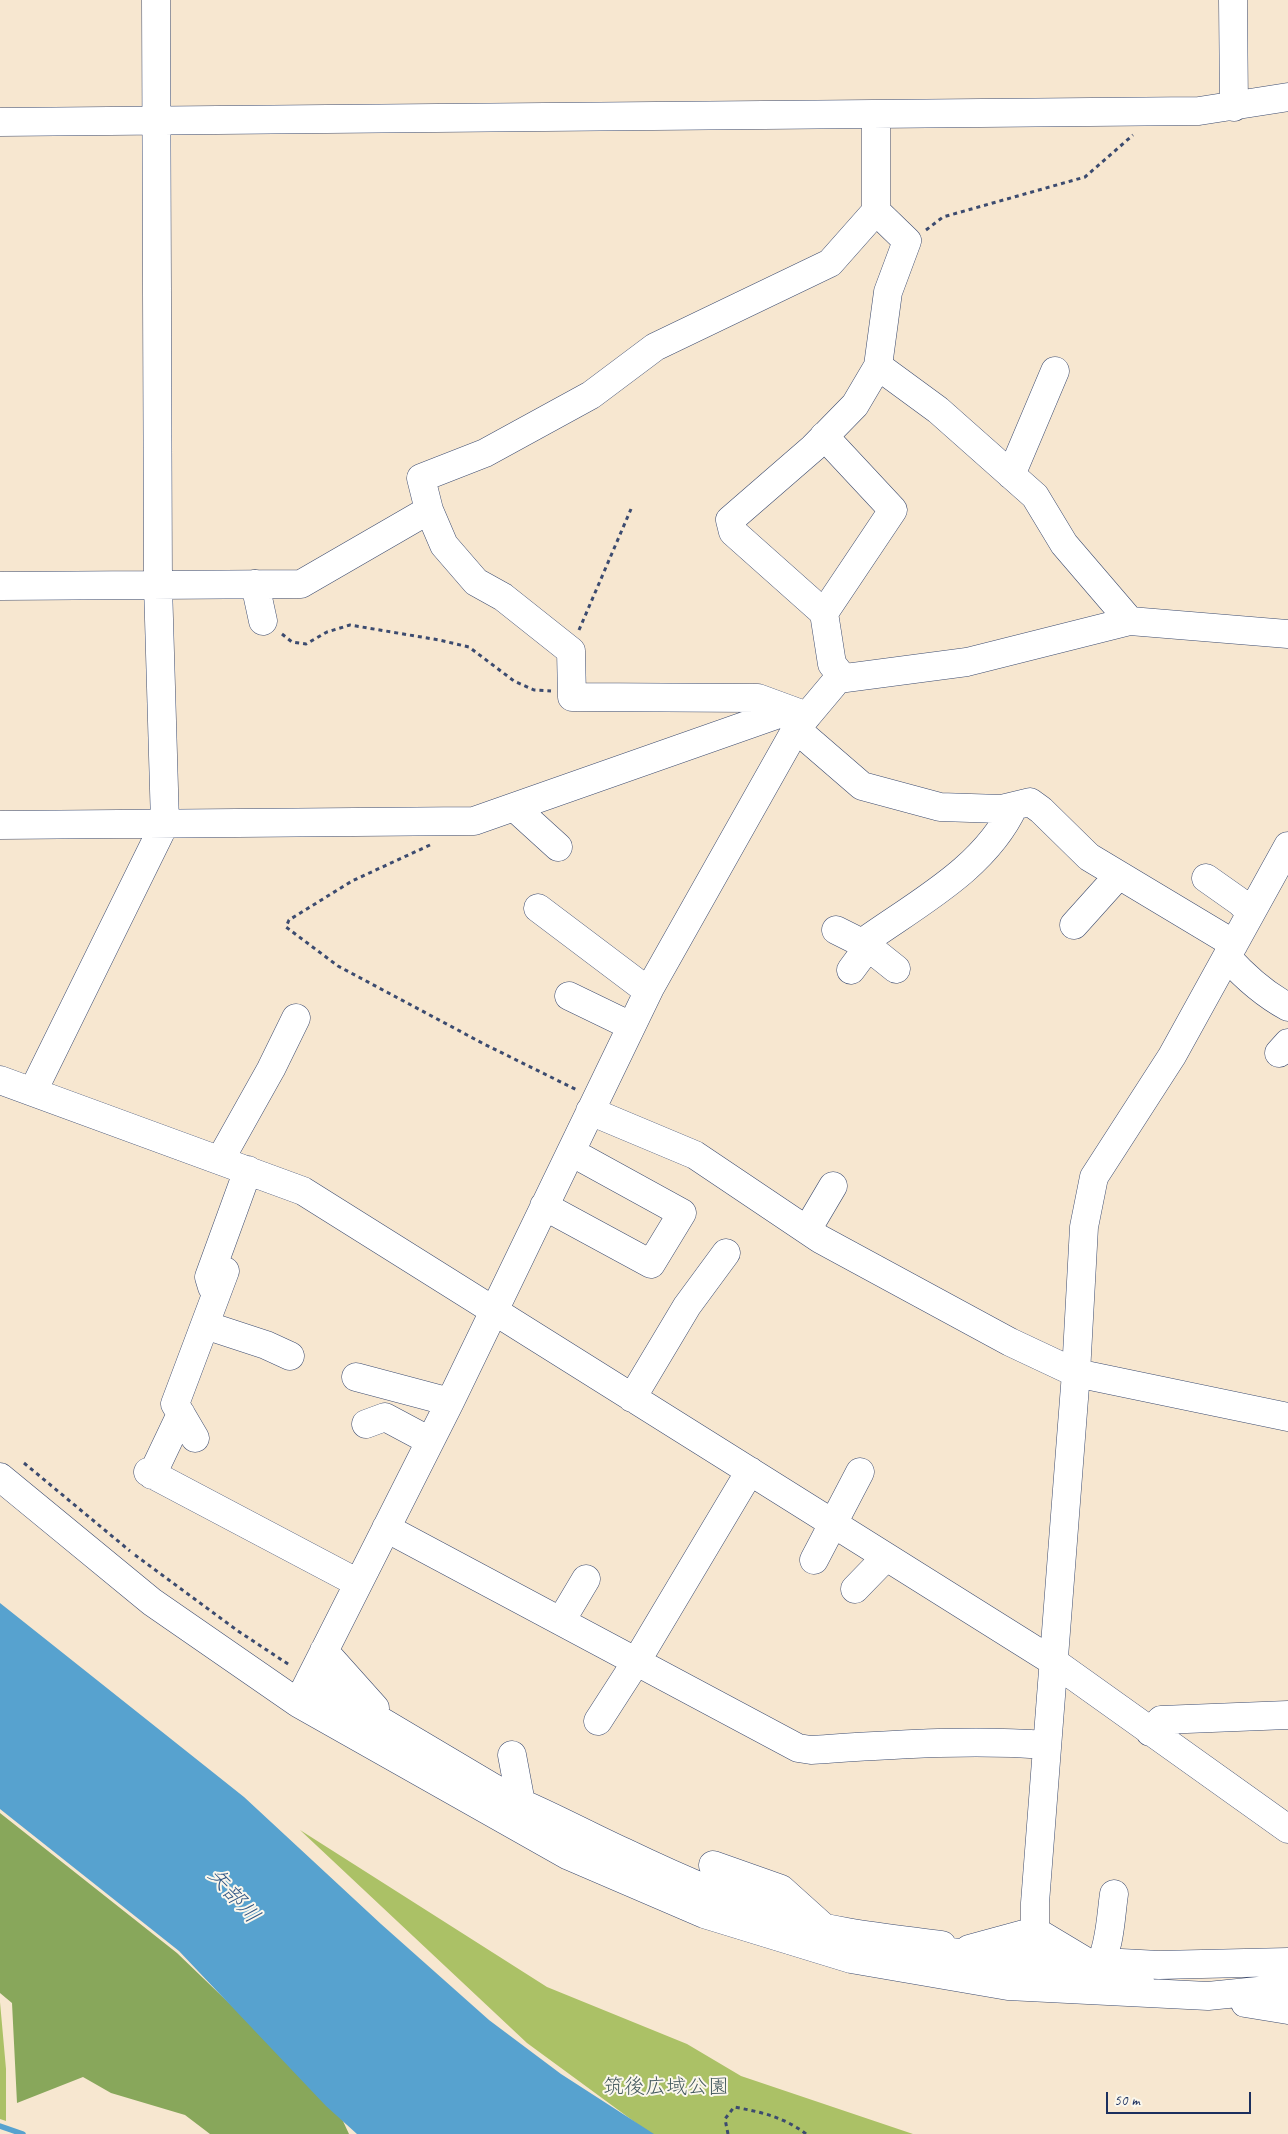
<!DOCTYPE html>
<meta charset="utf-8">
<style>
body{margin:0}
#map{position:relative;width:1288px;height:2134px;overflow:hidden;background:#f7e7d0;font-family:Caveat,sans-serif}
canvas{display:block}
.scale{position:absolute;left:1106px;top:2092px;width:145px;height:22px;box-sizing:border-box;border:2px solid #1b2f5e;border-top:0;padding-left:6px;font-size:15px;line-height:18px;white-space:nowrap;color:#1b2f5e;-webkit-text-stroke:4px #fbf7ec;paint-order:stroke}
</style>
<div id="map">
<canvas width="1288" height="2134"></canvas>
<div class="scale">50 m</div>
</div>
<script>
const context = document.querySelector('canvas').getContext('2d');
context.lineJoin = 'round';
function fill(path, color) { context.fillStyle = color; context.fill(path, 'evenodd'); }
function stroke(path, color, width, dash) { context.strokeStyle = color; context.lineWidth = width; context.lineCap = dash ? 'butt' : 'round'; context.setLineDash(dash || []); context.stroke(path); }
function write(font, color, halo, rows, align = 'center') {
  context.font = font + ' Caveat,"Klee One",sans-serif'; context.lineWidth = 4; context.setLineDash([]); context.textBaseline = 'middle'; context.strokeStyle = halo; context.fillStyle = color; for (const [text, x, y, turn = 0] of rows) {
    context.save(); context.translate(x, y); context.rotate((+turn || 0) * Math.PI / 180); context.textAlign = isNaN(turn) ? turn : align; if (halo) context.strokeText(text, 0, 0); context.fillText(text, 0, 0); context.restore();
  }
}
fill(new Path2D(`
 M300,1830L547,1987L687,2044L741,2076L913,2134H651L527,2043Z
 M0,2002L6,2069V2121L0,2119Z`), '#abc166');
fill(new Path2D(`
 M0,1813L177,1953L336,2106L349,2134H210L185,2115L111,2093L83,2077L17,2103L12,2003L0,1993Z`), '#88a75b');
fill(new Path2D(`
 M0,1603L244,1797L381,1924L489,2020L561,2074L654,2134H357L326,2106L179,1951L0,1809Z`), '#57a2cf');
stroke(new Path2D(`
 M0,2126L23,2134`), '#57a2cf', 5.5);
const minor = new Path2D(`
 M1233,0L1234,107
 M0,122L1199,111L1288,97
 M876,211L907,241L888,292L878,366L938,410L1035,496L1064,544L1130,621
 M824,436L893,510L824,613L832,664L843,678
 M1011,475L1055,371
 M255,584L263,621
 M0,586L301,584L429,510
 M824,613L733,532L730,520L813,448L855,405L878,366
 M807,716L758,698L572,697L571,651L503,597L476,582L444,545L429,510L421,478L485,453L591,395L655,347L830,263L876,211V115
 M796,729L862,786L940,807L1001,809L1030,802L1041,810L1089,857L1234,944
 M514,807L558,847
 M0,825L474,821L790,710
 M1206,878L1240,902L1251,913
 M538,908L648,991
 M1074,925L1118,876
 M836,930L866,945L896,969
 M862,943C916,904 985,869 1014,806
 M1227,957C1245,977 1264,994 1288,1007
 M851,970L868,947
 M569,996L631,1026
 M1279,1053L1288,1043
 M0,1080L303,1191L1054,1662L1288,1829
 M33,1091L165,823L158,585L156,0
 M590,1111L695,1155L820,1239L1010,1342L1076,1373L1288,1417
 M220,1160L271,1069L296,1018
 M544,1206L651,1264L682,1213L571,1152
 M807,1230L833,1186
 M212,1287L209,1277L248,1170
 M205,1325L266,1345L290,1356
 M356,1377L450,1402
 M632,1398L687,1306L726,1253
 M366,1424L385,1417L430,1441
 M195,1438L175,1404L225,1271
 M148,1472L358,1583
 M152,1475L181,1414
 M0,1477L152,1602L298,1703L569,1856L704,1914L851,1959L1008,1986L1208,1996L1288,1988
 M386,1528L798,1748L811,1750C890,1745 968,1739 1047,1745
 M814,1560L860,1472
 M855,1589L886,1557
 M561,1621L586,1579
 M324,1651L375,1708
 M310,1679L529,1809
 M298,1703L450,1402L650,988L796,729L838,679L967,662L1130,621L1288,634
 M598,1721L636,1662L750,1471
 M1150,1732L1161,1720L1288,1715
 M512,1755L521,1803C556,1818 589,1836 624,1852C676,1877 730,1901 785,1918C835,1933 890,1938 942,1945
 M745,1902L713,1865L781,1889L821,1925
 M921,1949L1097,1967C1110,1953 1111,1913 1114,1894
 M969,1949L1035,1931
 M1102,1962L1159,1965L1288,1962
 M1143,1988L1090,1964L1035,1931V1903L1076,1373L1084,1227L1094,1177L1172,1056L1288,846
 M1245,2003L1288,2010`);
stroke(minor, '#3c4b6f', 29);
stroke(new Path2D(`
 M926,230L943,217L1085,177L1133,135
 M579,630L631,509
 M282,634L292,642L306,644L327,632L350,625L439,640L469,647L514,681L534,690L551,691
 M430,845L352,881L289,920L286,927L338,966L484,1044L577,1090
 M24,1463L130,1551
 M135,1555L238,1631L291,1666
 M728,2134L725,2119L734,2107C761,2112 784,2117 806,2134`), '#3c4b6f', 3, [4, 4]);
stroke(minor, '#fff', 28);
write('21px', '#465b60', '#fbf7ec', [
 ["筑後広域公園",666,2087]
]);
write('italic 22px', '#305786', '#fbf7ec', [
 ["矢部川",233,1896,48]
]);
</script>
